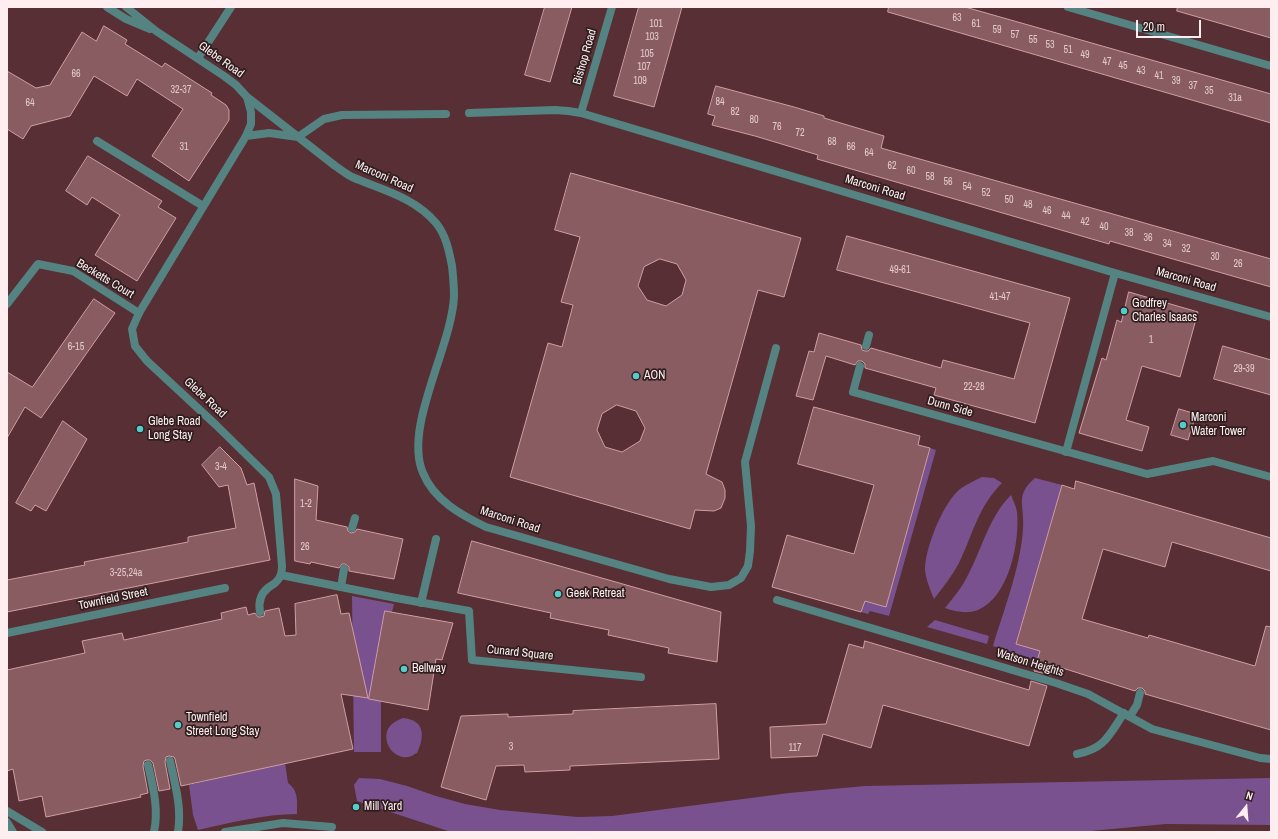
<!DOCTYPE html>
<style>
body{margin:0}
#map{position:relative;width:1278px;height:839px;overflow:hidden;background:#572f34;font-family:"Archivo Narrow",sans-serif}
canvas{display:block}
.frame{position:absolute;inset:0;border:8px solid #feeeef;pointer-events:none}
.north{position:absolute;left:1226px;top:787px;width:40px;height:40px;-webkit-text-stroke:3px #301e1f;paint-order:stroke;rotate:17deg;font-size:11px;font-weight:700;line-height:16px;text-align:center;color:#feeeef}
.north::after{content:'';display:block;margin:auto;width:14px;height:18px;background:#feeeef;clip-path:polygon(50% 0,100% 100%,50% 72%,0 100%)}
.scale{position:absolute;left:1136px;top:20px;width:65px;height:18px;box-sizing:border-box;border:2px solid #feeeef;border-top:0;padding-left:5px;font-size:12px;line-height:14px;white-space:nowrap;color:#feeeef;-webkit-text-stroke:3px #301e1f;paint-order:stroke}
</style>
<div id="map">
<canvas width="1278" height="839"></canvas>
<div class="frame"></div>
<div class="north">N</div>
<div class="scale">20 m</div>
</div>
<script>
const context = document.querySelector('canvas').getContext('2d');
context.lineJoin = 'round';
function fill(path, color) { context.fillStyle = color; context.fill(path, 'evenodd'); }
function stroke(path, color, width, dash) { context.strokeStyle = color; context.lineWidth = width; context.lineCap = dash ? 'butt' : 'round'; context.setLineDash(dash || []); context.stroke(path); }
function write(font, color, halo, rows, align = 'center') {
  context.font = font + ' "Archivo Narrow",sans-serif'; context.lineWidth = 3.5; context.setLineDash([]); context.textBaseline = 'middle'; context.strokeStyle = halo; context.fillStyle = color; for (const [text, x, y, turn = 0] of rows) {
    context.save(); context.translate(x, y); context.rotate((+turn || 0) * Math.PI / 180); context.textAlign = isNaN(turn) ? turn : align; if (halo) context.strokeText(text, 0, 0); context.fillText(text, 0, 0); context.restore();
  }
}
fill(new Path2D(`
 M930,448L936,450L889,616L870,611L868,614L861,612L865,601L886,607Z
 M982,477L994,478L1002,483C978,507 973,534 959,563C952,576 943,587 934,599C930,589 926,580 925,570C925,548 943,503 960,489C967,484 974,481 982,477Z
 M1035,478L1062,485L1016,643L1040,651L1037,660L993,646C1004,609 1021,566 1023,528C1025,505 1014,496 1035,478Z
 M1011,495C1013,500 1016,506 1017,512C1020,542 1009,597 978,610C967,614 956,612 945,608C954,597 963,586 969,573C983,546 989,517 1011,495Z
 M352,596L394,604L392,612H385L373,678L381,701V752H354Z
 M935,620L989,636L987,644L927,627Z
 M403,718C425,720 425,736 417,753C414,754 411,757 408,757C393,759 382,742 388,729C391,723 398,720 403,718Z
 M285,763L288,783C299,791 297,802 297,814C264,814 230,823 198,830L193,815L189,785Z
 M359,778L380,779L407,786L436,796L465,804L500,810L578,817L612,816L789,793L865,786L1271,778V825L1166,824L1080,832H451L357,801L354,785Z`), '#79518f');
const building = new Path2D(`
 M545,7H572L550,82L525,75Z
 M639,7H682L654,107L614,96Z
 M889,7H965L1271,94V123L888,12Z
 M1178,7H1271V38L1177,11Z
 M104,26L127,40L125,44L162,67L165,63L212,93L211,95L226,105L229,110V120L189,181L152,156L183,109L137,79L127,96L94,76L70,116L31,126L23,139L7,129V71L36,88L50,85L82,32L96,41Z
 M716,86L794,107L824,116V118L884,136L881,148L1271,259V287L1110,241L1109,244L879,177L817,159L818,155L755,136L712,125L715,116L708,114Z
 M88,156L162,201L158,207L176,218L137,281L95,255L120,215L92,197L87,205L66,191Z
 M571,173L801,238L784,297L758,290L706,474L722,482L725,490V498L721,508L714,511L695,510L690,529L510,477L548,343L562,347L573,305L561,302L580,237L555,230ZM660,259L677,264L686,280L682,295L666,306L647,300L638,286L644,267ZM617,405L636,411L645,428L640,441L622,452L605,447L597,430L602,414Z
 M847,236L1070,298L1035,423L934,395L936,388L865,368V364L862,361H858L855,365L826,356L813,400L796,396L809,351L814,352L819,333L861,345L862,350L865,351H868L871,348L941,368L943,360L1014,379L1030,323L837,270Z
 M1129,292L1198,312L1180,377L1142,366L1126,420L1149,427L1142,451L1079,433L1102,358L1106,360L1117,320L1121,322Z
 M94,299L115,313L41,418L25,407L7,438V372L32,387Z
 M1223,346L1271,360V395L1214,379Z
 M814,407L920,436L918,445L930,448L886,607L865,601L861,612L772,587L787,535L854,554L874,485L798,464Z
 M1179,409L1196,414L1188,440L1171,435Z
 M63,421L87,439L46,511L35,505L31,511L16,503Z
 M220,447L241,468L247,485L254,483L270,560L7,612V580L85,565L84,562L188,542V537L236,528L228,485L219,487L202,465Z
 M295,479L318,486L316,520L347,527L348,531L351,533L355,532L357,529L403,539L394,579L349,571V567L345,564H342L339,568L311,562L310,564L295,561Z
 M1076,481L1271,538V571L1172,542L1165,567L1103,549L1082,619L1148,638L1149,635L1255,666L1266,626L1271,627V730L1145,694V691L1142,688H1138L1135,691L1053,665L1050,675L1034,671L1040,651L1016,644L1062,485L1074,489Z
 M472,541L721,612L717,662L668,653L669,648L608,635L609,630L550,618L551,613L458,593Z
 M337,595L341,614L349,613L368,698L341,694L353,749L181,786L175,759L174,757L169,756L166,757L165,762L170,789L159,791L153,763L150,760H147L144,761L143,766L148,793L140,795L141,797L46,817L42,796L19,801L13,769L7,771V670L85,653L82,641L122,633L124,640L222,619L221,613L246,607L248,615L255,613L258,617H260L264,616L265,611L279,608L285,636L296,635L295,604Z
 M385,611L453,623L442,660L436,659L428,710L369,699Z
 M865,641L1029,690L1031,681L1047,686L1029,746L883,705L871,748L823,734L817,756L771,758L770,727L826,724L849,644L863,648Z
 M716,704L719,759L570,766V770L525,772L524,765L496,766L486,800L441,787L461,716L508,714V717L573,714V711Z`);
fill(building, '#895c61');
stroke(building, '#cf9ea3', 1);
stroke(new Path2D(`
 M334,165C340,169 346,174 352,177C382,190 414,197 436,223C446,235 449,251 452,266C453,275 454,286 454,296C452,347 403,427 423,473C434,500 461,515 486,527L669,579L711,587L729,585L741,578L748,566L750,551L751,526L745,462L776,348
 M7,304L38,264L73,271L139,313
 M866,346L869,335
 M860,366L853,392L1147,474L1213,461L1271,477
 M352,528L355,518
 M341,587L344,569
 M396,598L469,611L472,660L641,677
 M421,603L436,539
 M1130,716L1137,705L1140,693
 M1077,754C1105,749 1109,735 1124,713
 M170,761C175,784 182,808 178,832
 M148,765C153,787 159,809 154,832
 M7,822L13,832
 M225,832L283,823L332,827`), '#548381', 8);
stroke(new Path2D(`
 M107,7L126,19L150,29
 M126,7L156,31L224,76L236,85L247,97L251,112V124L246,136L139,313L132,329L135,346L147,361L216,425L269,477L276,494L282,566C282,572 281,577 277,581C275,584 272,585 269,587C260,594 258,602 260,612
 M1068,7L1271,66
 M198,58L231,7
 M247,97L334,165
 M469,113L555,110L568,111L581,113L1115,273L1271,317
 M581,113L612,7
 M246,136L269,133L298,137L324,119L342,115L446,114
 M97,141L203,206
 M1066,452L1115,273
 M281,575L396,598
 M777,600L1056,683L1088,694L1152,729L1260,758L1271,759
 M7,633L225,588
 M7,811L42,832`), '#548381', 8);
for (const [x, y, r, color] of [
 [1124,311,4,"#53cdca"],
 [636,376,4,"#53cdca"],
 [1183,425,4,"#53cdca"],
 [140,429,4,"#53cdca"],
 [558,594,4,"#53cdca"],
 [404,669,4,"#53cdca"],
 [178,725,4,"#53cdca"],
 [356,807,4,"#53cdca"]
]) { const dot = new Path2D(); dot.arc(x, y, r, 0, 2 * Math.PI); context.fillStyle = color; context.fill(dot); stroke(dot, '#301e1f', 1.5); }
write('10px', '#e1cacc', null, [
 ["63",957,18],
 ["101",656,24],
 ["61",976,24],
 ["59",997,30],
 ["57",1015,35],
 ["103",652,37],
 ["55",1033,40],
 ["53",1050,45],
 ["51",1068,50],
 ["105",647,54],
 ["49",1085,55],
 ["47",1107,62],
 ["45",1123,66],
 ["107",644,67],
 ["43",1141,71],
 ["66",76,74],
 ["41",1159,76],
 ["109",640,81],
 ["39",1176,81],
 ["37",1193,86],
 ["32-37",181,90],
 ["35",1209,91],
 ["31a",1235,98],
 ["84",720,102],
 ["64",30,103],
 ["82",735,112],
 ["80",754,120],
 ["76",777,127],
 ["72",800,133],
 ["68",832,142],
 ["31",184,147],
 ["66",851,147],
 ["64",869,153],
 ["62",892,166],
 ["60",911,171],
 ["58",930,177],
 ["56",948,182],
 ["54",967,187],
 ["52",986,193],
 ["50",1009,200],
 ["48",1028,205],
 ["46",1047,211],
 ["44",1066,216],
 ["42",1085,222],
 ["40",1104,227],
 ["38",1129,233],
 ["36",1148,238],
 ["34",1167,244],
 ["32",1186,249],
 ["30",1215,257],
 ["26",1238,264],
 ["49-61",900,270],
 ["41-47",1000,297],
 ["1",1151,340],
 ["6-15",76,347],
 ["29-39",1244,369],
 ["22-28",974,387],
 ["3-4",221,467],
 ["1-2",306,504],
 ["26",305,547],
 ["3-25,24a",126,573],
 ["3",511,747],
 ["117",795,748]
]);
write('12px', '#feeeef', '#301e1f', [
 ["Bishop Road",585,57,-74],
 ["Glebe Road",221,60,36],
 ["Marconi Road",384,177,24],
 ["Marconi Road",875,188,17],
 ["Becketts Court",105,279,31],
 ["Marconi Road",1186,280,16],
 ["Glebe Road",205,398,43],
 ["Dunn Side",950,407,16],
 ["Marconi Road",510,520,18],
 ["Townfield Street",113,599,-12],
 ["Cunard Square",520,653,6],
 ["Watson Heights",1030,663,17]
]);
write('12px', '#feeeef', '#301e1f', [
 ["Godfrey",1132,304],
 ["Charles Isaacs",1132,318],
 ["AON",644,376],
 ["Marconi",1191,418],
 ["Water Tower",1191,432],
 ["Glebe Road",148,422],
 ["Long Stay",148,436],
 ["Geek Retreat",566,594],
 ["Bellway",412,669],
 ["Townfield",186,718],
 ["Street Long Stay",186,732],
 ["Mill Yard",364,807]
], 'left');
</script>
